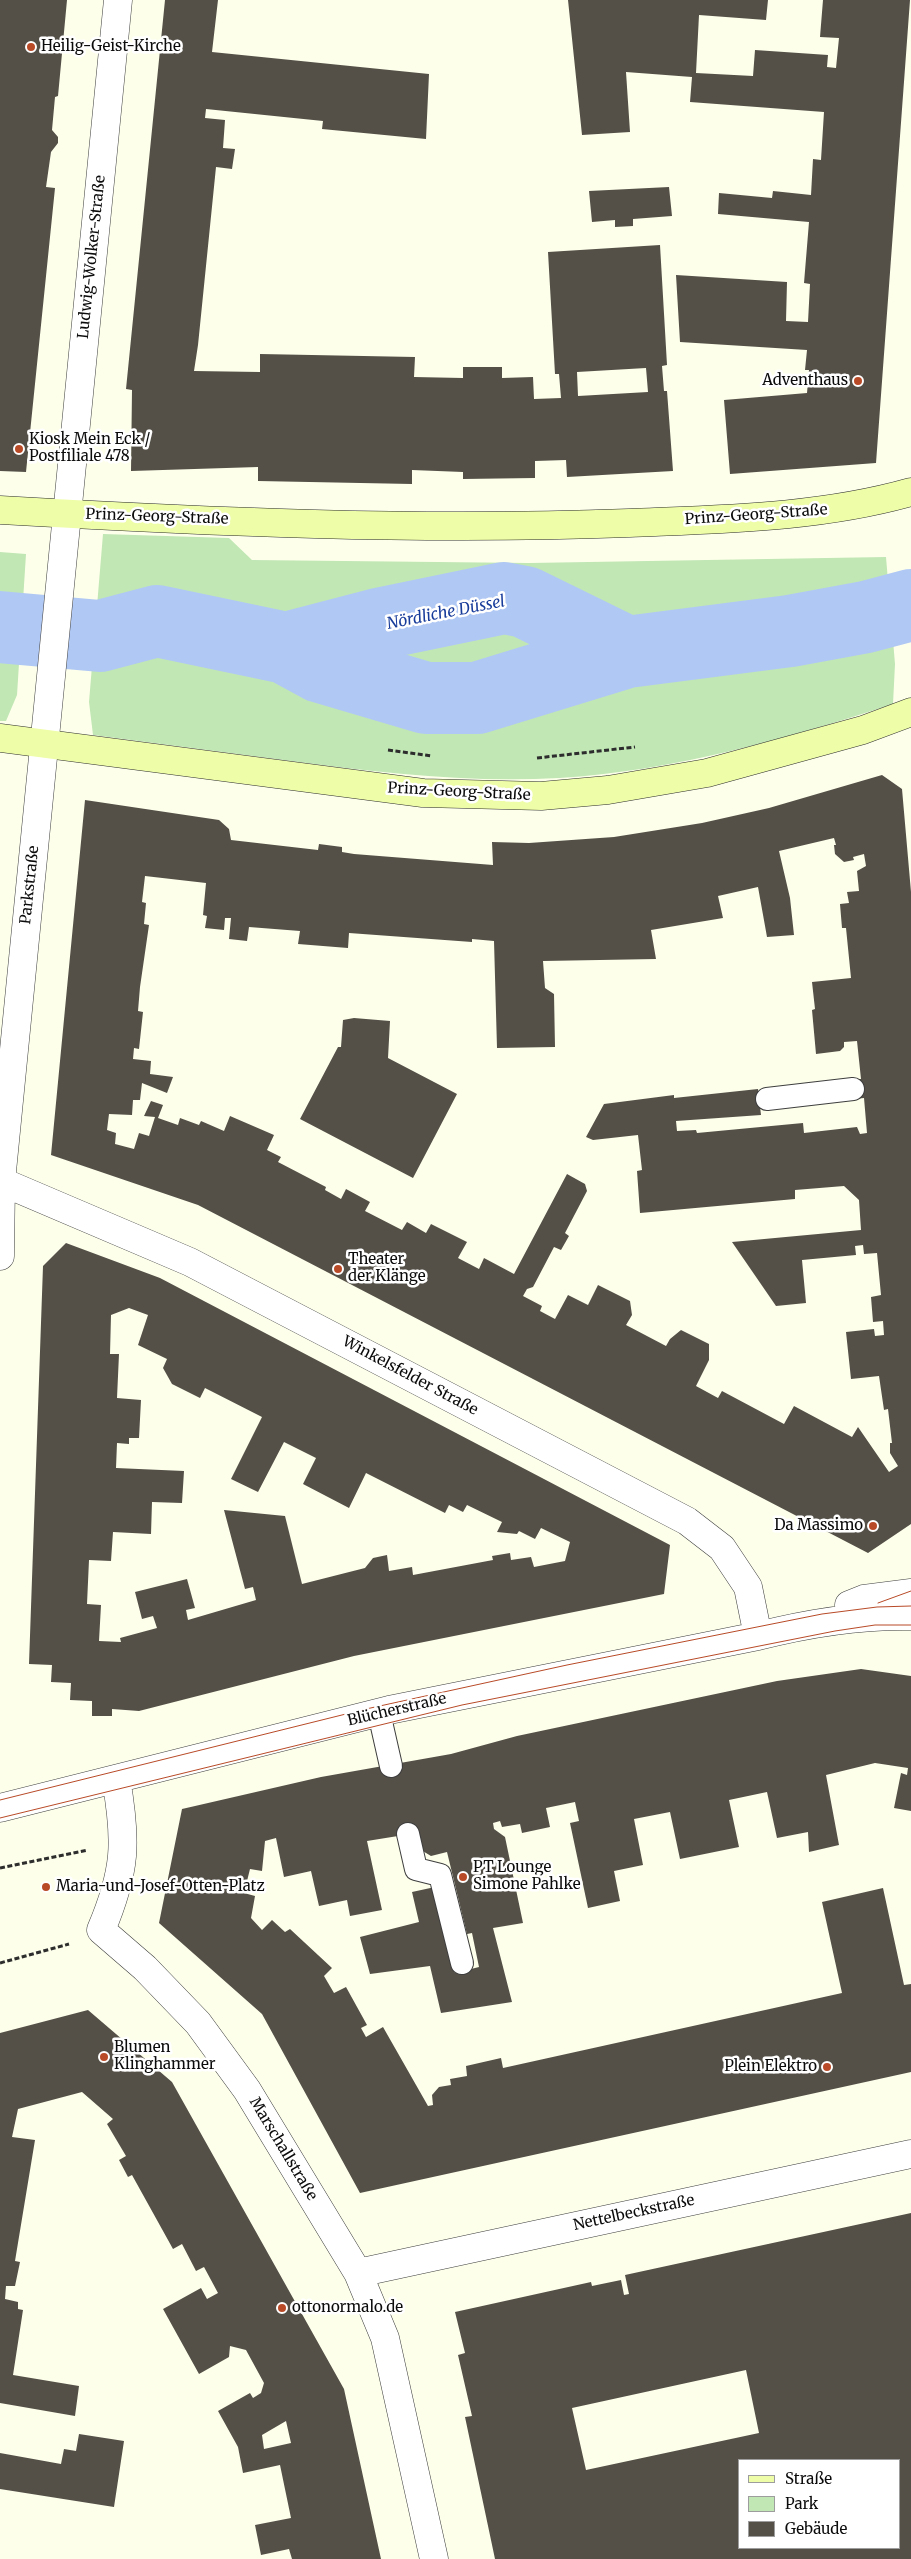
<!DOCTYPE html>
<meta charset="utf-8">
<style>
body{margin:0}
#map{position:relative;width:911px;height:2559px;overflow:hidden;background:#fdffea;font-family:Merriweather,serif}
canvas{display:block}
.legend{position:absolute;left:738px;top:2459px;width:162px;height:90px;box-sizing:border-box;background:#fff;border:1px solid #9d9d9d;margin:0;padding:6px 9px;list-style:none;font-size:15px;color:#0b0b0b}
.legend li{display:flex;align-items:center;gap:10px;height:25px}
.legend b{width:25px;border:1px solid #9d9d9d}
</style>
<div id="map">
<canvas width="911" height="2559"></canvas>
<ul class="legend">
<li><b style="height:6px;background:#eefda7"></b>Straße</li>
<li><b style="height:14px;background:#c1e7b5"></b>Park</li>
<li><b style="height:14px;background:#545048"></b>Gebäude</li>
</ul>
</div>
<script>
const context = document.querySelector('canvas').getContext('2d');
context.lineJoin = 'round';
function fill(path, color) { context.fillStyle = color; context.fill(path, 'evenodd'); }
function stroke(path, color, width, dash) { context.strokeStyle = color; context.lineWidth = width; context.lineCap = dash ? 'butt' : 'round'; context.setLineDash(dash || []); context.stroke(path); }
function write(font, color, halo, rows, align = 'center') {
  context.font = font + ' Merriweather,serif'; context.lineWidth = 5; context.setLineDash([]); context.textBaseline = 'middle'; context.strokeStyle = halo; context.fillStyle = color; for (const [text, x, y, turn = 0] of rows) {
    context.save(); context.translate(x, y); context.rotate((+turn || 0) * Math.PI / 180); context.textAlign = isNaN(turn) ? turn : align; if (halo) context.strokeText(text, 0, 0); context.fillText(text, 0, 0); context.restore();
  }
}
fill(new Path2D(`
 M103,534L229,538L252,560L529,563L886,557L895,664L893,704C786,739 673,771 559,778C470,783 380,773 291,761C225,752 159,744 93,735L89,702Z
 M0,552L26,554L17,695L6,721H0Z`), '#c1e7b5');
stroke(new Path2D(`
 M0,627L100,636L157,621L286,648L321,667L426,698H477L627,652L790,631L866,617L911,605
 M286,648L378,624L504,598L525,602L627,652`), '#b0c8f4', 72);
fill(new Path2D(`
 M0,0H67L58,96L55,97L52,130L58,137V143L51,152L46,187L55,188L26,472L0,471Z
 M165,0H218L212,52L429,74L426,139L322,129L323,121L206,109L205,118L225,120L223,148L235,149L232,169L216,167L198,345L194,371L260,372V354L415,357L414,377L463,378V367H502V378L533,377L534,399L561,398L559,374H555L548,252L660,245L667,365L662,366L664,391H667L673,471L567,477L566,460L535,461V478L463,479V472L412,470V484L258,481V467L131,471L132,390L126,389ZM646,368L648,392L578,396L577,372Z
 M568,0H768L766,20L699,15L696,73L753,76L755,50L828,55L827,67L836,68L839,38L820,37L823,0H910L876,463L730,474L724,400L807,393L809,370H805L807,350L680,342L676,275L787,282L786,321L808,322L810,284L804,283L809,222L718,214L719,193L772,198L773,191L811,195L813,159L821,160L824,112L690,102L692,77L626,72L630,132L582,135Z
 M669,187L672,216L633,219V226L615,227V220L592,222L589,191Z
 M882,775L902,789L911,892V1524L868,1553L198,1205L51,1155L85,800L219,820L229,829L231,840L318,850L319,844L342,847V852L354,854L493,865L492,842L529,843L614,837L702,823L769,808ZM834,838L836,845H834L835,854L844,862L854,860L853,857L864,854L866,866L857,871L859,891L847,892L849,903L840,904L842,928H846L851,978L812,982L815,1009L812,1010L816,1054L840,1051L844,1047V1042L857,1041L861,1079H852L854,1099L864,1098L867,1133L860,1134L857,1127L804,1133L803,1123L697,1133L696,1130L677,1131L676,1121L761,1115L758,1089L674,1098V1095L604,1104L586,1137L593,1140L638,1135L642,1170L637,1171L640,1213L795,1199V1190L844,1186L859,1200L861,1230L732,1242L776,1306L806,1303L802,1260L856,1255L855,1246L863,1245L864,1254L877,1253L881,1295L871,1297L873,1322L883,1321L884,1335L875,1336L874,1329L846,1332L851,1379L879,1376L884,1410L888,1409L892,1443H890V1453L898,1466L889,1472L858,1427L852,1437L794,1406L784,1424L722,1391L718,1398L696,1386L709,1360V1344L681,1330L670,1339L666,1346L626,1325L632,1315L630,1301L598,1285L588,1305L568,1295L555,1319L540,1311L542,1306L523,1296L527,1289L533,1287L554,1247L561,1250L569,1236L565,1233L587,1191L585,1184L567,1174L514,1274L484,1258L479,1269L458,1258L467,1242L431,1224L426,1233L407,1222L402,1230L365,1211L370,1202L346,1189L341,1199L325,1190L326,1187L278,1162L281,1157L267,1150L274,1135L230,1116L224,1131L201,1121L199,1125L180,1118L178,1125L158,1118L163,1105L151,1101L144,1116L155,1117L149,1136L139,1133L134,1149L115,1144L116,1133L107,1130L109,1114L132,1115L133,1100H140L142,1083L167,1093L173,1077L150,1074L151,1061L133,1059L134,1048L139,1049L143,1012L138,1011L140,987L149,925L144,924L146,903L142,902L145,876L206,883L203,915L207,916L205,928L224,930L225,918H231L229,939L247,941L249,927L300,931L298,944L348,948L349,933L472,942V939L494,941L497,1048L555,1047L554,994L545,988L543,961L656,959L651,930L723,918L718,896L758,887L767,937L794,935L790,898L779,851Z
 M354,1018L390,1021L388,1058L457,1094L413,1178L300,1119L338,1047H341L343,1020Z
 M66,1243L160,1278L670,1545L664,1594L354,1656L139,1711L112,1709V1716H92V1701L70,1700L71,1683L51,1682L52,1665L29,1664L43,1266ZM129,1308L148,1315L138,1345L167,1359L163,1368L172,1384L200,1398L205,1388L262,1417L231,1479L258,1492L284,1442L316,1458L303,1484L349,1508L366,1473L445,1513L449,1505L463,1512L467,1505L502,1522L497,1532L517,1534L519,1531L535,1539L541,1528L570,1542L565,1561L534,1567L531,1557L511,1560L510,1553L492,1556L493,1560L413,1575L412,1567L389,1571L387,1555L373,1558L365,1568L302,1584L285,1516L224,1510L245,1589L253,1587L256,1600L188,1620L186,1610L195,1608L187,1579L135,1592L142,1619L153,1616L157,1628L120,1638L121,1642L99,1641L101,1605L87,1604L89,1560L111,1561L113,1532L151,1534L152,1502L182,1503L184,1471L116,1468L117,1443L129,1444V1438H139L141,1400L117,1398L119,1354H110L111,1315Z
 M861,1669L911,1676V1811L894,1808L901,1773L907,1775L908,1768L875,1763L826,1775L839,1845L809,1852L808,1832L777,1838L767,1792L729,1800L739,1847L680,1859L670,1812L634,1819L643,1865L614,1871L620,1901L588,1908L570,1823L579,1821L575,1802L546,1808L550,1827L522,1833L520,1824L502,1827L500,1821L493,1823L494,1829L505,1837L523,1923L493,1928L512,2002L441,2013L430,1966L370,1974L360,1937L419,1922L412,1892L435,1887L455,1973L479,1967L472,1933L467,1934L447,1852L431,1856L398,1836L367,1841L382,1910L350,1916L347,1900L319,1906L311,1871L284,1877L276,1838L265,1841L262,1871L250,1869L244,1893L255,1896L251,1918L262,1930L272,1920L285,1932L290,1929L332,1968L324,1976L334,1993L346,1987L367,2025L361,2028L366,2037L383,2027L428,2106L433,2105L432,2095L439,2087L451,2085L450,2079L467,2076L466,2066L501,2058L503,2068L842,1993L822,1902L883,1888L904,1985L911,1984V2072L360,2193L262,2014L159,1923L182,1809L321,1777L451,1754L517,1736L777,1681Z
 M88,2010L172,2082L344,2389L381,2559H292L289,2549L261,2555L255,2525L291,2518L280,2465L243,2473L238,2447L218,2411L250,2393L253,2398L261,2393L264,2383L246,2350L230,2346L229,2357L199,2374L163,2309L201,2288L207,2299L218,2293L204,2267L196,2271L182,2244L173,2249L132,2175L128,2177L119,2160L126,2156L107,2124L113,2119L82,2092L18,2109L12,2137L35,2140L15,2261L20,2262L15,2286H6L5,2299L18,2302V2309L23,2310L13,2375L79,2386L75,2416L0,2403V2033ZM286,2421L291,2443L264,2449L262,2435Z
 M911,2213V2559H495L465,2417L472,2416L458,2355L465,2353L455,2312L591,2282L592,2286L621,2280L624,2295L629,2294L625,2275ZM746,2370L759,2433L586,2470L572,2408ZM740,2460H900V2548H740Z
 M79,2434L124,2441L114,2507L0,2489V2453L61,2464L64,2449L76,2451Z`), '#545048');
const service = new Path2D(`
 M767,1099L853,1089
 M379,1713L391,1766
 M408,1834L416,1869L440,1875L462,1963`);
const minor = new Path2D(`
 M0,1181L190,1262L687,1521L722,1548L748,1587L758,1636
 M0,1256L1,1181L118,0
 M849,1605L864,1599L911,1593
 M116,1779C127,1842 126,1871 101,1930L145,1968L198,2023L247,2090L358,2273L385,2338L434,2559
 M0,1808L389,1710L758,1636C809,1623 859,1615 911,1616
 M358,2273L911,2154`);
const secondary = new Path2D(`
 M0,510C209,522 420,531 629,523C723,519 819,518 911,492
 M0,738L423,793L541,796L608,790L707,773L863,730L911,712`);
stroke(service, '#3e3e3e', 24);
stroke(minor, '#3e3e3e', 29);
stroke(secondary, '#2d2d2d', 29);
stroke(new Path2D(`
 M388,750L432,756
 M537,758L635,747
 M0,1868L88,1850
 M0,1963L69,1944`), '#2d2d2d', 3, [5, 2.5]);
stroke(service, '#fff', 22);
stroke(minor, '#fff', 28);
stroke(secondary, '#eefda7', 28);
stroke(new Path2D(`
 M878,1603L911,1591
 M0,1800L366,1709L567,1665L822,1614L877,1607L911,1606
 M0,1818L462,1705L835,1631L875,1625H911`), '#b84a27', 1);
for (const [x, y, r, color] of [
 [31,47,5,"#b84a27"],
 [858,381,5,"#b84a27"],
 [19,449,5,"#b84a27"],
 [338,1269,5,"#b84a27"],
 [873,1526,5,"#b84a27"],
 [463,1877,5,"#b84a27"],
 [46,1887,5,"#b84a27"],
 [104,2057,5,"#b84a27"],
 [827,2067,5,"#b84a27"],
 [282,2308,5,"#b84a27"]
]) { const dot = new Path2D(); dot.arc(x, y, r, 0, 2 * Math.PI); context.fillStyle = color; context.fill(dot); stroke(dot, '#fff', 2); }
write('15px', '#0b0b0b', '#fff', [
 ["Heilig-Geist-Kirche",41,47],
 ["Adventhaus",848,381,"right"],
 ["Kiosk Mein Eck /",29,440],
 ["Postfiliale 478",29,457],
 ["Theater",348,1260],
 ["der Klänge",348,1277],
 ["Da Massimo",863,1526,"right"],
 ["PT Lounge",473,1868],
 ["Simone Pahlke",473,1885],
 ["Maria-und-Josef-Otten-Platz",56,1887],
 ["Blumen",114,2048],
 ["Klinghammer",114,2065],
 ["Plein Elektro",817,2067,"right"],
 ["ottonormalo.de",292,2308]
], 'left');
write('15px', '#0b0b0b', '#fff', [
 ["Ludwig-Wolker-Straße",92,257,-84],
 ["Prinz-Georg-Straße",756,515,-4],
 ["Prinz-Georg-Straße",157,517,2],
 ["Prinz-Georg-Straße",459,792,3],
 ["Parkstraße",30,885,-84],
 ["Winkelsfelder Straße",410,1376,28],
 ["Blücherstraße",397,1710,-13],
 ["Marschallstraße",283,2149,59],
 ["Nettelbeckstraße",634,2213,-12]
]);
write('italic 16px', '#183c9a', '#fff', [
 ["Nördliche Düssel",446,613,-11]
]);
</script>
